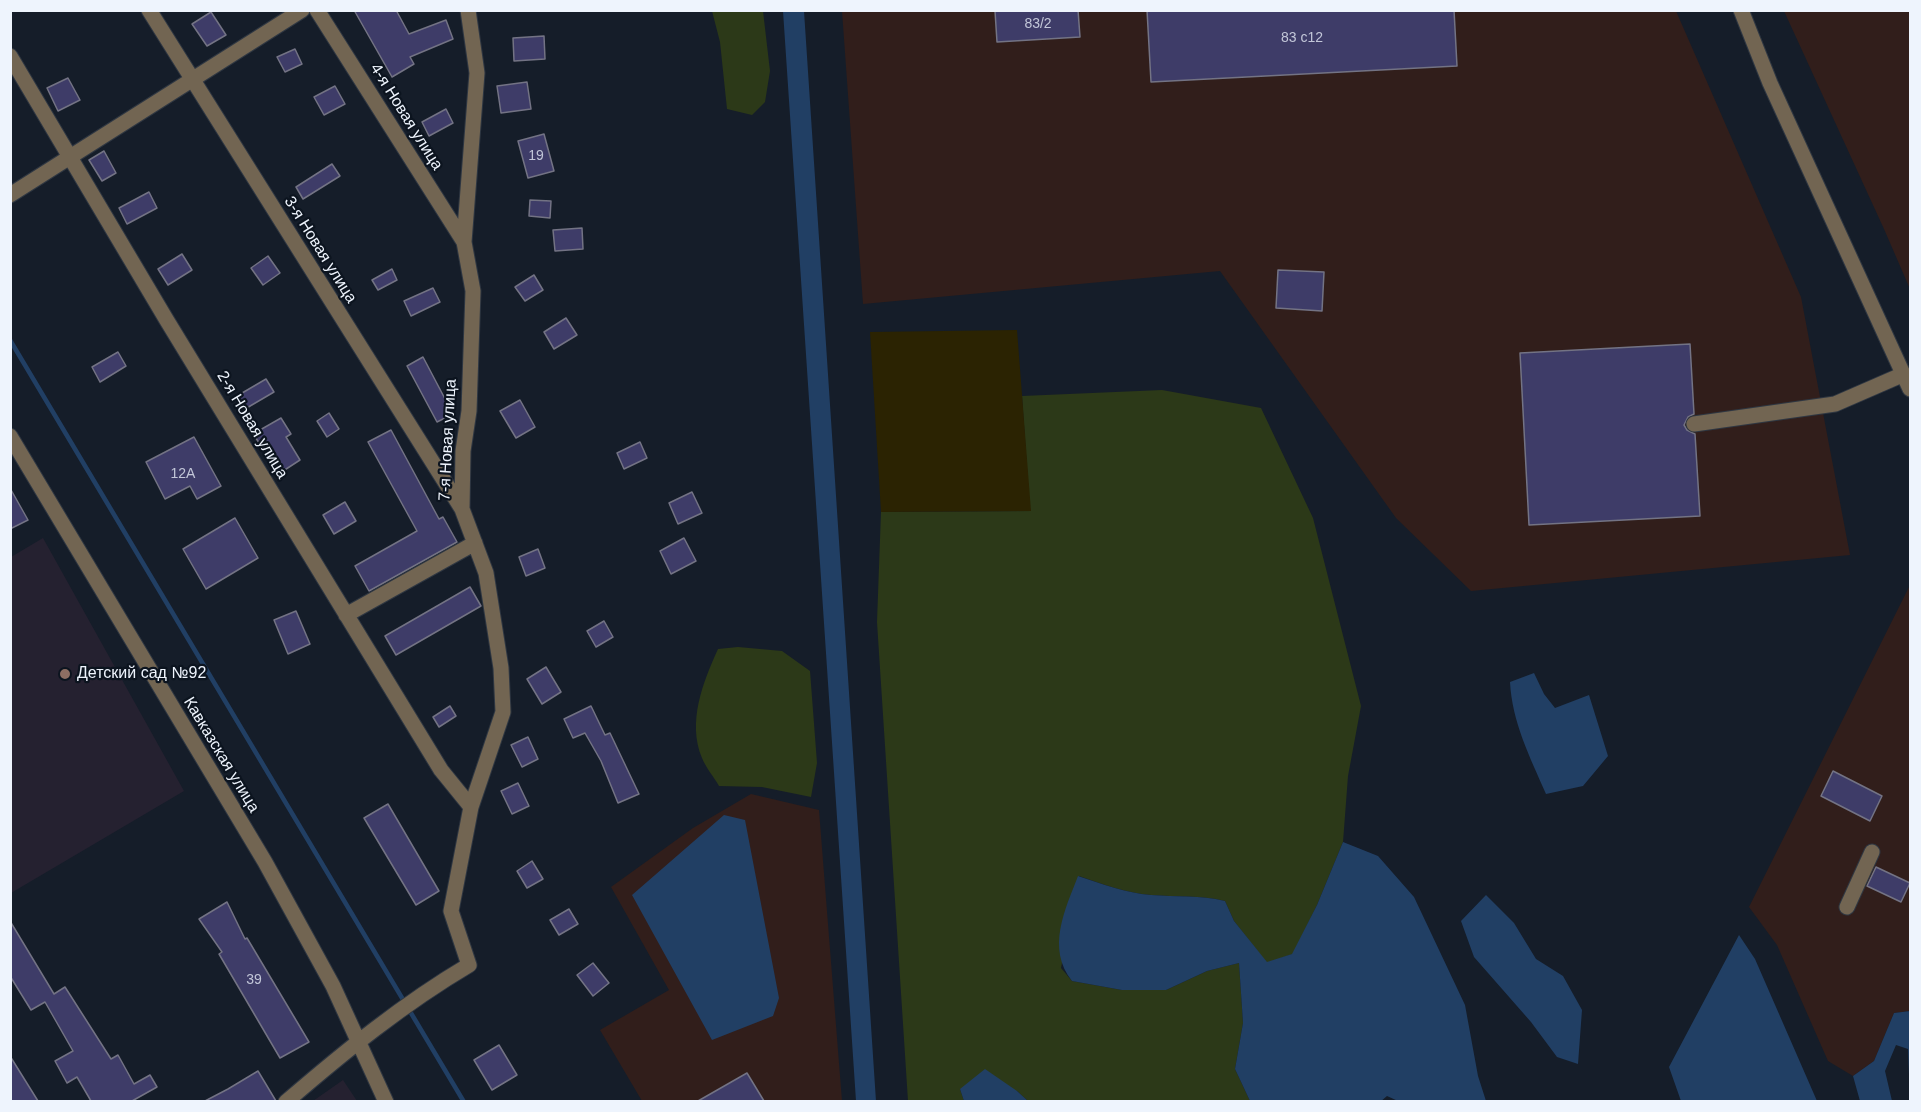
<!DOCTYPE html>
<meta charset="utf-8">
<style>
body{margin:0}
#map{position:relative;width:1921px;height:1112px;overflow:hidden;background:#151d29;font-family:Helvetica,sans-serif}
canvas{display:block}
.frame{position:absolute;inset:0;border:12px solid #eef4fd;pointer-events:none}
</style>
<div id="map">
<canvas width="1921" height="1112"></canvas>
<div class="frame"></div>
</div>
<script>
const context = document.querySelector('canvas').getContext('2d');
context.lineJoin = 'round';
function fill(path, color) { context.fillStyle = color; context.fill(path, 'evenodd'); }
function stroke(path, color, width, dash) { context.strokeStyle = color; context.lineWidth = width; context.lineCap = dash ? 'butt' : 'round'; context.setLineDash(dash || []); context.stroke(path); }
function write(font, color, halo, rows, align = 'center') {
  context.font = font + ' Helvetica,sans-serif'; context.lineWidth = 4.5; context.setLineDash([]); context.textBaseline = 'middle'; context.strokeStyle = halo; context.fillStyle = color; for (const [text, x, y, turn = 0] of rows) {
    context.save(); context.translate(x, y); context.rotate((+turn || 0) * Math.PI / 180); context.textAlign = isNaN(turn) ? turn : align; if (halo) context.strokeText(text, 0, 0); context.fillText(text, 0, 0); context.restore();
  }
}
fill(new Path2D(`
 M842,11H1676L1801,297L1850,555L1471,591L1396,518L1220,271L863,304Z
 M1784,11H1910V289L1884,229Z
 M1910,585V1011L1894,1013L1874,1061L1853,1076L1828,1061L1777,945L1749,907Z
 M751,794L819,810L842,1101H642L600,1030L669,990L611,887L693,828Z`), '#311e1b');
fill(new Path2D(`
 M43,538L184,791L11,893V557Z
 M343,1080L357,1101H313Z`), '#252130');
fill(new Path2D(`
 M712,11H763L770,71L765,102L752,115L727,109L720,42Z
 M1162,390L1261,408L1313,518L1361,706L1348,776L1343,842L1317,905L1293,954L1267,963L1234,921L1225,901C1200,895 1176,897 1151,895C1126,893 1102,884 1079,876L1061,968L1072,981L1122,990H1166L1207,971L1239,963L1243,1023L1235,1069L1250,1101H1028L1017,1091L960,1089L964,1101H908L877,622L881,512L1030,511L1022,396Z
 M738,647L782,651L810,671L817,763L811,797L762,787L719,786C714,777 706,768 702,758C687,722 703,682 718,649Z`), '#2c3918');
fill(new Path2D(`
 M1017,330L1031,511L881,512L870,332Z`), '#2b2302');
fill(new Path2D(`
 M783,11H804L876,1101H856Z
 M1534,673L1544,694L1555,708L1589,695L1608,756L1583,786L1546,794C1530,757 1512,722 1510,682Z
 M724,815L745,820L779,998L773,1016L712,1040L632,895Z
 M1343,842L1378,856L1414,897L1465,1005L1478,1076L1486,1101H1398L1387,1096L1380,1102L1250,1101L1235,1069L1243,1023L1239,963L1207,971L1166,990H1122L1072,981C1046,948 1065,910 1078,876C1102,884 1126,893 1151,895C1176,897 1200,895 1225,901L1234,921L1267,962L1292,954L1317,905Z
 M1486,895L1514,923L1536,959L1563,976L1582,1010L1578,1064L1557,1057L1531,1022L1474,957L1461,921Z
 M1739,935L1755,959L1817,1101H1681L1669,1067Z
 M1910,1011V1101L1908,1049L1896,1045L1885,1071L1892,1101H1860L1853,1076L1874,1061L1894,1013Z
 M985,1069L1017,1091L1028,1101H964L960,1089Z`), '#213f64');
stroke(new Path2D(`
 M10,340L464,1102`), '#213f64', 4.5);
const building = new Path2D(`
 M354,10H396L409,34L446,20L453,39L410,57L414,64L392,77Z
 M1078,10L1080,37L997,42L995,11Z
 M1147,10H1454L1457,66L1151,82Z
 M211,12L226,35L207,46L192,24Z
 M544,36L545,59L514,61L513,38Z
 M295,49L302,64L285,72L277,57Z
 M68,78L80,100L58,111L47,88Z
 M527,82L531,109L501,113L497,86Z
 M335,86L345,104L324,115L314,97Z
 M446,109L453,123L429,136L422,122Z
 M544,134L554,171L528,178L518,141Z
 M104,151L116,173L102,181L89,160Z
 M332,164L340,176L303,199L296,187Z
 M149,192L157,208L127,224L119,208Z
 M530,200L551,201L550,218L529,216Z
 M582,228L583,249L555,251L553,230Z
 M182,254L192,270L168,285L158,269Z
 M268,256L280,273L263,285L251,268Z
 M392,269L397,280L378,290L372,280Z
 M1278,270L1324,272L1322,311L1276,308Z
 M534,275L543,290L525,301L515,287Z
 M433,288L440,302L411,316L404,301Z
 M566,318L577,335L554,349L544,332Z
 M1690,344L1694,414L1688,417L1684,425L1687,430L1695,434L1700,516L1529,525L1520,353Z
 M118,352L126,366L100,382L92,367Z
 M423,357L453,414L437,422L407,366Z
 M266,379L274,392L245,409L237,396Z
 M520,400L535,427L516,438L500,411Z
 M329,413L339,429L327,437L317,421Z
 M281,418L291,434L286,437L300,460L280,473L253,434Z
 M391,430L439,519L443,517L457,542L369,591L355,566L417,531L368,442Z
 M194,437L221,486L197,499L190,486L165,499L146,462Z
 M640,442L647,458L624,469L617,453Z
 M10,488L28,520L10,529Z
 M692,492L702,513L678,524L669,503Z
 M345,502L356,521L334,534L323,515Z
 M235,518L258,558L206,589L183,549Z
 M684,538L696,561L671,574L660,551Z
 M538,549L545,568L526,576L519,557Z
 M470,587L481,606L396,655L385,636Z
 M296,611L310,644L288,654L274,620Z
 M604,621L613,637L596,647L587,631Z
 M546,667L561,692L542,704L527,679Z
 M450,706L456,716L439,727L433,717Z
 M591,706L605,735L610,733L639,794L618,803L601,761L585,733L573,738L564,719Z
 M528,737L538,759L522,767L511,745Z
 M1833,771L1882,796L1870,821L1821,796Z
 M518,783L529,806L512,814L501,791Z
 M388,804L439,891L416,905L364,818Z
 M532,861L543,879L527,888L517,871Z
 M1876,867L1910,883L1901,902L1867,886Z
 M227,902L245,939L247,938L309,1042L280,1058L219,954L222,952L199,919Z
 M569,909L578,924L559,935L550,920Z
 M10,921L54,994L65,987L111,1059L118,1055L134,1084L150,1075L157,1087L132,1101H91L77,1077L67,1083L55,1061L73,1051L45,1002L31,1010L10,976Z
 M593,963L609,983L593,996L577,975Z
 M499,1045L517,1075L492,1090L474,1060Z
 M10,1056L38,1101H10Z
 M258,1071L276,1101H205L228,1089Z
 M747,1073L764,1101H698Z`);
fill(building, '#3e3c68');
stroke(building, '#737384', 1.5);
const minor = new Path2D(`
 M149,10L462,509
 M317,10L464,242
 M1741,10L1770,83L1910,389
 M10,56L166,319L441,770L471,807
 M10,195L302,10
 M1694,424L1835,404L1904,374
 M10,436L265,862L333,986L386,1102
 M346,615L475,543
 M1847,907L1872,852
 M286,1102C344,1052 403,1004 469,965L451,911L471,807L503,712L501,668L486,573L462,509L463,451L469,411L473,291L464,242L477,73L468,10`);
stroke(minor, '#2f3742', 17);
stroke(minor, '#726552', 15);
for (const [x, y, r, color] of [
 [65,674,6,"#8d6e63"]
]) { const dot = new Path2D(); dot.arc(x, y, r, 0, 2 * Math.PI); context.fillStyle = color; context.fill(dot); stroke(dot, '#0c141f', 2); }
write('14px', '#c2c6d8', null, [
 ["83/2",1038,24],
 ["83 с12",1302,38],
 ["19",536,156],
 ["12А",183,474],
 ["39",254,980]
]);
write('16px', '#eef4fd', '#0c141f', [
 ["4-я Новая улица",406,117,58],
 ["3-я Новая улица",320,250,58],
 ["2-я Новая улица",252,425,59],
 ["7-я Новая улица",448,440,-87],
 ["Кавказская улица",221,755,59]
]);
write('16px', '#eef4fd', '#0c141f', [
 ["Детский сад №92",77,674]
], 'left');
</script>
